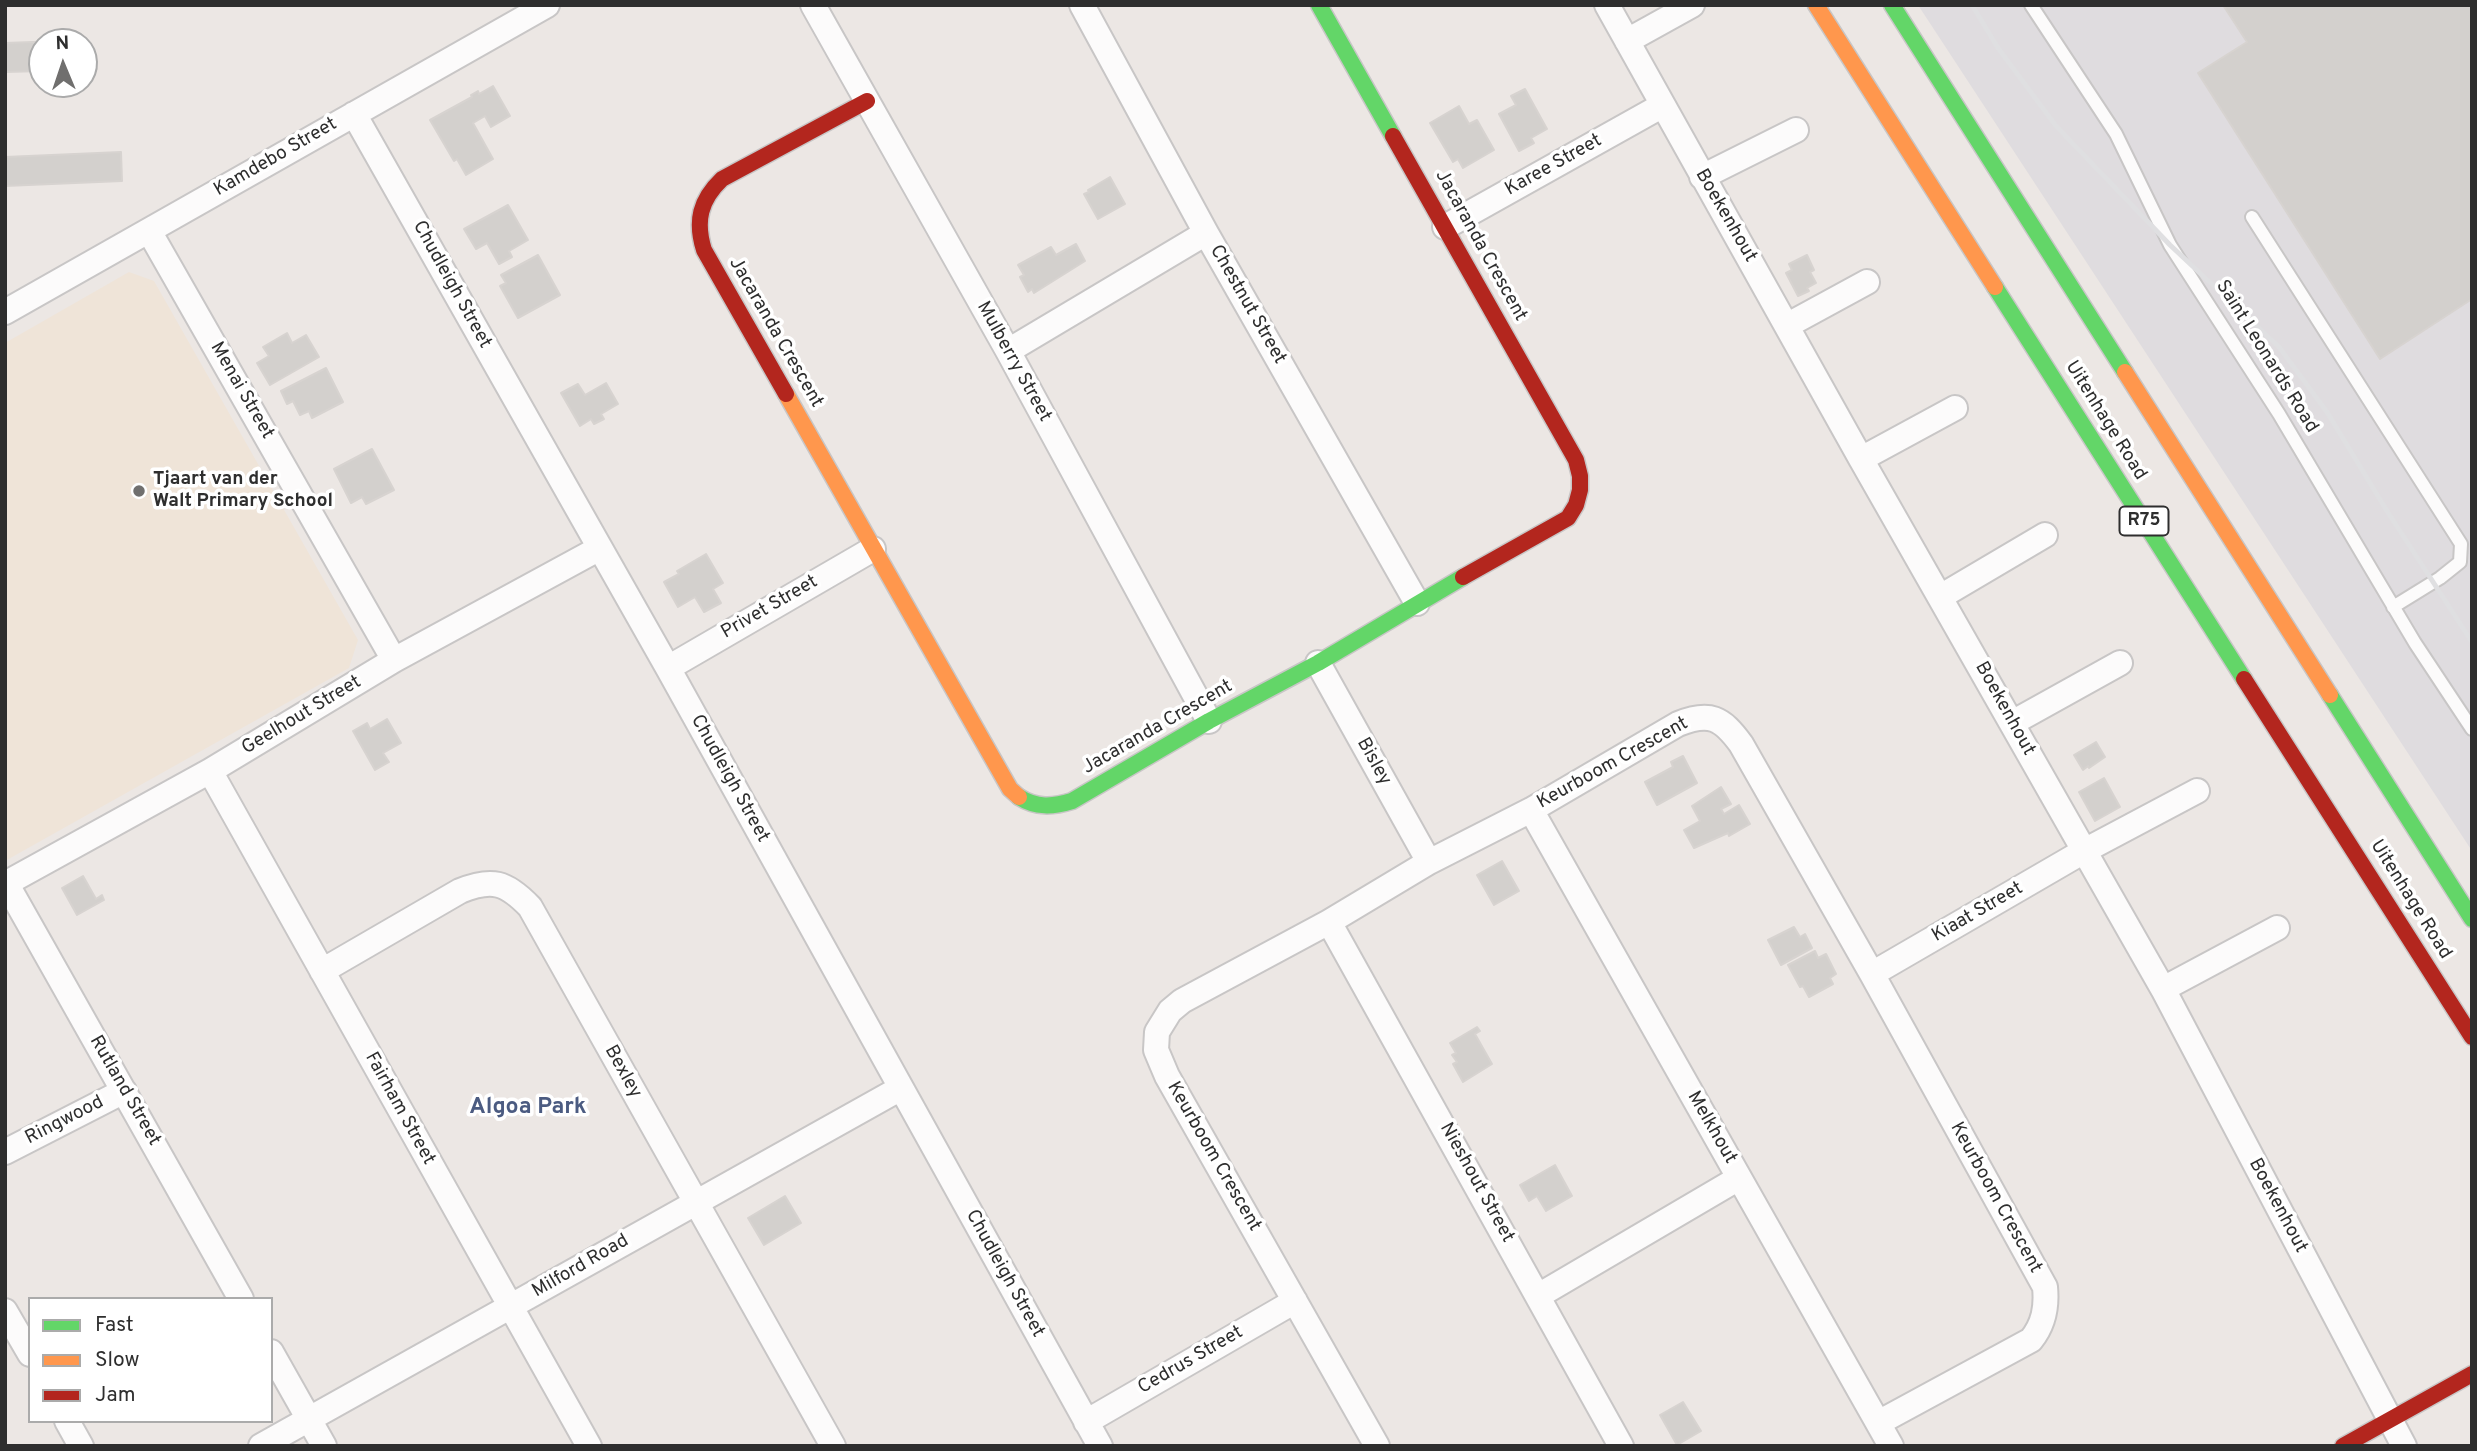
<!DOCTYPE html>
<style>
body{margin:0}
#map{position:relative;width:2477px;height:1451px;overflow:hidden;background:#ece7e4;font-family:Overpass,sans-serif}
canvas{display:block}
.frame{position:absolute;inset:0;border:7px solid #2e2e2e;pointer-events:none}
.legend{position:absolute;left:28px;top:1297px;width:245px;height:126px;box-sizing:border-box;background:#fff;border:2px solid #ababab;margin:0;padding:9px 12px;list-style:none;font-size:21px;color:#2e2e2e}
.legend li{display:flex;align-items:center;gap:14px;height:35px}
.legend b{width:35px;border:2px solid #ababab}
.north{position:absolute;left:28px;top:28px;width:70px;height:70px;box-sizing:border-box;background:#fff;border:2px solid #ababab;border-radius:50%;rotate:358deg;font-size:19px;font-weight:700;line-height:28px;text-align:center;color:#2e2e2e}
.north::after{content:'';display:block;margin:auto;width:24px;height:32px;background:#706f6e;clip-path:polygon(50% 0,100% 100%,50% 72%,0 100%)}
</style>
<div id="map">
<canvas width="2477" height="1451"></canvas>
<div class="frame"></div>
<ul class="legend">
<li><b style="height:9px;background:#63d668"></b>Fast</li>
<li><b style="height:9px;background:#ff974d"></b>Slow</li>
<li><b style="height:9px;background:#b3261e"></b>Jam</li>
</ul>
<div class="north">N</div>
</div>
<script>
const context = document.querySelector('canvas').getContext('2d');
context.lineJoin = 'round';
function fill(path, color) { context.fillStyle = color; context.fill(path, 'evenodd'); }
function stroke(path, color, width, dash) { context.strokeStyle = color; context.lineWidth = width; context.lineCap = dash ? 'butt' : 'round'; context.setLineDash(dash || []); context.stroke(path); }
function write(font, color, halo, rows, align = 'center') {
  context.font = font + ' Overpass,sans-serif'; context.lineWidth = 7; context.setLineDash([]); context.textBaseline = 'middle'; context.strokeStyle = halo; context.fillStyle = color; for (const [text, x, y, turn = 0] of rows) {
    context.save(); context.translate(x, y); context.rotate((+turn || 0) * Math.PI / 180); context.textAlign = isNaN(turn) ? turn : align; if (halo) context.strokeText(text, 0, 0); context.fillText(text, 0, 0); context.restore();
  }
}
fill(new Path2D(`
 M1918,5H2472V851Z`), '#dfdcdf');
fill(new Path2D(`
 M129,272L154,281L358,640L349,668L5,861V343Z`), '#efe4d8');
const building = new Path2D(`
 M2223,5H2472V299L2380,359L2198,73L2247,42Z
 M61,41L42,42V71L5,72V43Z
 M493,86L510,116L491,127L485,116L473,123L493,159L466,175L457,159L454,161L430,120L472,97L471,95L478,91L479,94Z
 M1525,89L1547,129L1531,138L1534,143L1519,151L1499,114L1516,105L1511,96Z
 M1459,106L1469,124L1477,120L1494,150L1463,168L1458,159L1453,162L1430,123Z
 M121,152L122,181L5,186V157Z
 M1110,177L1125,204L1098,219L1084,194L1089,192L1088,190Z
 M508,205L528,240L509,251L512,257L499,264L487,243L476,249L464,229Z
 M1076,244L1085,261L1034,293L1032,289L1028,292L1020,277L1024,275L1018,265L1051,247L1056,255Z
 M538,255L560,295L518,318L500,286L506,283L501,275Z
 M1807,255L1814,270L1810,272L1816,283L1807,288L1809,291L1798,296L1786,273L1792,270L1789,264Z
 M287,333L292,343L306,335L319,357L270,385L257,363L269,356L263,347Z
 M326,368L343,402L312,418L309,411L300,415L293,401L287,404L281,391Z
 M606,383L618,404L601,414L604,419L594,424L591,419L580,426L561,393L578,384L585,395Z
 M372,449L394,490L366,504L362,497L351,503L334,469Z
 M706,554L723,583L713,589L721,603L704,612L695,597L678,607L664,582L679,574L677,571Z
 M387,719L401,743L383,753L389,762L375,770L353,731L367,723L370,729Z
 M2096,742L2105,757L2089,768L2088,766L2083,770L2074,755Z
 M1683,756L1697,783L1657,805L1645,782L1673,767L1671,762Z
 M2104,778L2120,807L2095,821L2079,792Z
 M1721,787L1731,804L1721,809L1724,814L1739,805L1750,824L1729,836L1728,833L1694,848L1684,830L1700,821L1692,806Z
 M1502,861L1519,891L1494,905L1477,875Z
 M83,876L96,899L102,895L104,900L77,915L62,888Z
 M1794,927L1800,937L1805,934L1812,948L1781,965L1768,940Z
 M1815,951L1818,958L1826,954L1836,974L1830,978L1833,984L1809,997L1803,986L1800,987L1788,965Z
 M1477,1027L1480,1031L1475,1034L1492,1064L1463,1082L1453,1064L1457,1062L1452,1055L1456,1053L1450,1043Z
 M1555,1165L1572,1196L1546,1211L1537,1196L1529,1201L1520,1185Z
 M785,1196L801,1223L764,1245L748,1218Z
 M1683,1402L1701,1431L1677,1445L1660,1415Z`);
fill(building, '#d3d0cd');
stroke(building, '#d7d3d0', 2);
const lane = new Path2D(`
 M2031,5L2116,134L2170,245L2279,414L2415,643L2472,729
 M2252,217L2461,544L2460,562L2440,578L2393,607`);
const street = new Path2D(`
 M813,5L1008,351L1209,721
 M1082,5L1206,233L1417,603
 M1607,5L1861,459L2163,989L2404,1446
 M1627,41L1692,5
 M354,114L668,668L1100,1446
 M1702,177L1796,130
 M1445,227L1663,105
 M149,231L394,660
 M5,312L547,5
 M1788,325L1867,282
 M1008,351L1206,233
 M1861,459L1955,408
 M1940,597L2045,535
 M1318,663L1429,862
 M668,668L873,549
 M2012,723L2120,663
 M210,771L589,1446
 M1531,810L1891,1446
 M6,883L241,1299
 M5,884L210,771L394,660L600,548
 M1329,922L1621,1446
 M322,971L460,891C492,878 506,882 530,907L833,1446
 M1872,974L2084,851L2197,791
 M2163,989L2277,928
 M5,1152L124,1091
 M1538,1296L1739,1178
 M5,1311L30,1354
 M271,1352L324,1446
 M67,1421L81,1446
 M1086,1422L1295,1301
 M261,1446L901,1088
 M1377,1446L1167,1076L1156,1050L1157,1032L1170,1011L1182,1001L1329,922L1429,862L1531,810L1678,724C1710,711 1722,718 1741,744L1872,974L2045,1287C2047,1307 2044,1324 2031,1340L1878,1423`);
const fast = new Path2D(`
 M1319,5L1393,136
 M1892,5L2125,372
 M1995,287L2244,679
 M2330,695L2472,919
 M1019,797C1036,808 1053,807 1072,801L1209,721L1318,663L1463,577`);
const slow = new Path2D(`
 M1816,5L1995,287
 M2125,372L2330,695
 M786,394L1010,789L1019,797`);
const jam = new Path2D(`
 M1393,136L1576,460L1580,476V490L1576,505L1568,518L1463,577
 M786,394L704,250C695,221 700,200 722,179L867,101
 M2244,679L2472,1037
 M2343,1446L2472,1374`);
stroke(lane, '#c8c6c6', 16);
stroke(street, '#c8c6c6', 28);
stroke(fast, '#c8c6c6', 19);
stroke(slow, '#c8c6c6', 19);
stroke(jam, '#c8c6c6', 19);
stroke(lane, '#fcfbfb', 12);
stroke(street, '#fcfbfb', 24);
stroke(fast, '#63d668', 16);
stroke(slow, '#ff974d', 16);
stroke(jam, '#b3261e', 16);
stroke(new Path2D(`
 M1972,5L1998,48L2056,126L2170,245L2279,347L2327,412L2387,511L2472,642`), '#dfdfe1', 5);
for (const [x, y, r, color] of [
 [139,491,7,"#706f6e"]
]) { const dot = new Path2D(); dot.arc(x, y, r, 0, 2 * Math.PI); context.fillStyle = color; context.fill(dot); stroke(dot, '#fff', 2.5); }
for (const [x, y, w] of [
 [2144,521,49]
]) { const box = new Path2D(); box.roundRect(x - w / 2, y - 14.5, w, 29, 5); context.fillStyle = '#fff'; context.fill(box); stroke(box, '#2e2e2e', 2); }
write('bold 18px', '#2e2e2e', null, [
 ["R75",2144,521]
]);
write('19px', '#2e2e2e', '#fff', [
 ["Kamdebo Street",276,158,-30],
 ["Karee Street",1554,166,-29],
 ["Boekenhout",1725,216,60],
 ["Jacaranda Crescent",1480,246,61],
 ["Chudleigh Street",451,285,61],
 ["Chestnut Street",1247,305,60],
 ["Jacaranda Crescent",775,333,60],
 ["Saint Leonards Road",2266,357,58],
 ["Mulberry Street",1013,362,61],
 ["Menai Street",241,391,60],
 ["Uitenhage Road",2105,421,58],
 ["Privet Street",770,608,-30],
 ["Boekenhout",2004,709,61],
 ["Geelhout Street",302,716,-31],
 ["Jacaranda Crescent",1158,728,-30],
 ["Bisley",1373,762,61],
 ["Keurboom Crescent",1613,764,-29],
 ["Chudleigh Street",729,779,61],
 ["Uitenhage Road",2410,900,58],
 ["Kiaat Street",1978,913,-30],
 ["Bexley",622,1072,61],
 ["Rutland Street",124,1091,60],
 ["Fairham Street",399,1109,61],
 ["Ringwood",65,1121,-27],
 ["Melkhout",1711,1128,60],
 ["Keurboom Crescent",1213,1157,60],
 ["Nieshout Street",1476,1183,61],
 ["Keurboom Crescent",1995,1198,61],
 ["Boekenhout",2277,1206,62],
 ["Milford Road",581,1267,-30],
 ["Chudleigh Street",1004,1274,61],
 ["Cedrus Street",1191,1361,-30]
]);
write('bold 19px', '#2e2e2e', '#fff', [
 ["Tjaart van der",153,480],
 ["Walt Primary School",153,502]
], 'left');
write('bold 23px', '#4b5b81', '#fff', [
 ["Algoa Park",528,1108]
]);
</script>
